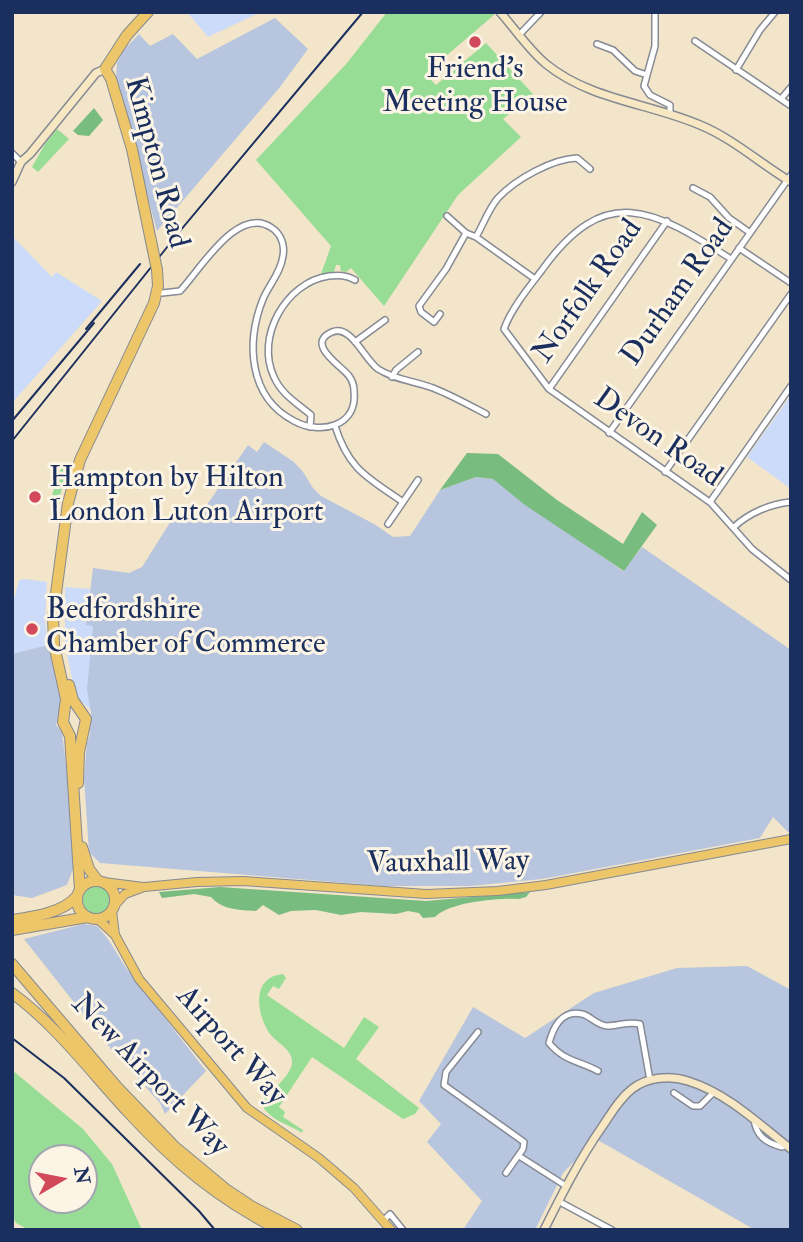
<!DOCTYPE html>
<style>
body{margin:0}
#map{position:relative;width:803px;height:1242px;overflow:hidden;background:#f2e5c9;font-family:"IM FELL Double Pica",serif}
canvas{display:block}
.frame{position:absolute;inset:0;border:14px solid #1b2f5e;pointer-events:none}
.north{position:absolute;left:28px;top:1144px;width:70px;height:70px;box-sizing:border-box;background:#fcf5e5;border:2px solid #a2a6af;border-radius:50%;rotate:80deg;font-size:19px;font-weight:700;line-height:28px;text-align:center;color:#1b2f5e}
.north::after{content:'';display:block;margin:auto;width:24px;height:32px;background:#d1495b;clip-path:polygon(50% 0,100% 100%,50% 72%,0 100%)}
</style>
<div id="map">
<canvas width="803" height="1242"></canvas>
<div class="frame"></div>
<div class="north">N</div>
</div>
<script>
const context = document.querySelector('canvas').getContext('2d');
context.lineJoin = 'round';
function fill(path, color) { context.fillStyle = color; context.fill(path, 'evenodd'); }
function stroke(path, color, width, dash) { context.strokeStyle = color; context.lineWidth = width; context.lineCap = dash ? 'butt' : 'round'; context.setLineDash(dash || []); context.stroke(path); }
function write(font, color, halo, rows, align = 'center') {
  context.font = font + ' "IM FELL Double Pica",serif'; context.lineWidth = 6; context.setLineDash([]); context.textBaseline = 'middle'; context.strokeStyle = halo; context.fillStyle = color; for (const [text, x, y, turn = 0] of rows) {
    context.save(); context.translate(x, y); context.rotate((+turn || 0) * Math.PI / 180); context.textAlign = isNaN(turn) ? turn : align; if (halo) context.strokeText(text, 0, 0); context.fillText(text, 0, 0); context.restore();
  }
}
fill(new Path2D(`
 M187,12H261L208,37Z
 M12,236L52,277L56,272L102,301L12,403Z
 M791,395V489L747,457Z
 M25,579L47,582L45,621L48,645L12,654V607L19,580Z
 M65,587L90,589L86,624L93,626L91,710L76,697L65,645Z`), '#cbdbf9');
fill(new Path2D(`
 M275,18L308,49L280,87L157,231L116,79L117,63L124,50L139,34L150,46L173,34L197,59Z
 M264,442L294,462L303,472L313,488L321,496L374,524L393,537L410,536L440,490L476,477L493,479L623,571L642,547L791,650V831L788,832L773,817L760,838L542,879L470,886H384L100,863L89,852L84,778L87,743L90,734L91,712L87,690L93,626L86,625L93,568L129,573L142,567L176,513L202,512L248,445L257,452Z
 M48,645L61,703L56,725L62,732L67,774L73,869L67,885L32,898L12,895V654Z
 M84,924L97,926L108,939L126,968L206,1071L165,1114L160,1103L106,1043L24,939Z
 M747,966L791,990V1230H755L596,1139L563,1173L535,1230H463L482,1201L427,1142L441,1124L419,1101L473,1007L525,1038L594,993L677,968Z`), '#b7c5de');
fill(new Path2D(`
 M387,12H492L494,15L425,74L436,85L486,43L533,94L503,119L521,137L458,195L384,306L351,268L346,272L341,271L340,265H336L334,272L321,274L331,246L256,160L347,63Z
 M57,129L69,139L38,172L32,167L45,144Z
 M66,462L69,467L54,514L52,495L63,463Z
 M83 900a14 14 0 1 1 28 0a14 14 0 1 1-28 0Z
 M283,974L286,978L279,989L273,986L267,995L344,1048L364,1017L379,1027L356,1059L419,1108L415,1114L403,1119L312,1057L279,1107L285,1112L283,1117L303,1130L302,1133C289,1124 267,1120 261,1102C270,1092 289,1078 292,1064C294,1050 277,1043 270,1034C256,1013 251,977 283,974Z
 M12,1070L83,1129L112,1164L142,1230H29L16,1223L12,1215ZM84,1158V1200H42V1158Z`), '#97dd96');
fill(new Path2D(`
 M94,108L103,120L89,136L78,135L73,131Z
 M467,453L498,454L557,500L623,544L642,512L657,525L624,571L525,505L493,479L476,477L440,490Z
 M220,887L426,901L530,892L526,897L519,899C497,898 450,902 435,917L423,918L419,913L408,911L396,914L361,912L341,915L316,910L291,911L279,915L263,905L256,911C240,910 222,910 211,897L194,894L162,898L159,892Z`), '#79bc7f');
const street = new Path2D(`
 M655,12V46L644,86L650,95L670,105V113
 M520,34L541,12
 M695,41L791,106
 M597,44L613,50L635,71L647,75
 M736,70L760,30L775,12
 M781,99L791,87
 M12,153L21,162
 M693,188L710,197L729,218L749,232
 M447,216L466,233L476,237L535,279
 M476,237C483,225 489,208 498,198C516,179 552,159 577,158L590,169
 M739,248L791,283
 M731,259C653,209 605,182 542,270C529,287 511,309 504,329L549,389L711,503L752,549L791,580
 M162,293L180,291C200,270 238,204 272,228C281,234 285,245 283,256C281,272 269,285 263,299C246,342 248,397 294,421C320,435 358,427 354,391C354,386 352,380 349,376C343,367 304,344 332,332C351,324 364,359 378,369C395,380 415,381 433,388C451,395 469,405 486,414
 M440,314L434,322L421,312L419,306L446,269L466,233
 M355,342L385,320
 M392,377L396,370L418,352
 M549,389L667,221
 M335,426C349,470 367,477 403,502
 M310,427L311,415C297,403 282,395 274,377C255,337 286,282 329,276C339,275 346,275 355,280
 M609,433L791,175
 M665,472L791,294
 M710,502L791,386
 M388,524L418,480
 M734,527C749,513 770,504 791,502
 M478,1032L446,1072L444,1085L524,1142L523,1149L506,1173
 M598,1071C578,1060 565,1062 549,1043C553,1028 562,1009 582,1014C591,1016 596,1025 607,1026C618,1026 628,1021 640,1024L650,1080
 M674,1093L693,1106H700L713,1093
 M754,1119C756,1136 766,1143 782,1147L786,1145
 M519,1156L566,1186
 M558,1201L612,1230
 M383,1221L390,1214L403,1230`);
const secondary = new Path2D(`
 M500,12C515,29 529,50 546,64C590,100 649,103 700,125C732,138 761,164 791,182
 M12,182L21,162L30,154L96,73L105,69
 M544,1230C562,1194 579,1160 602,1127C611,1114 619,1099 632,1089C647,1077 670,1075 688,1081C727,1093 759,1124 791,1149`);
const primary = new Path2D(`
 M104,882L143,887
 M115,905L125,894L144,887L197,882L243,881L426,894L498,891L546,885L791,839
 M112,911L115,935L139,979L247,1108L319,1158L354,1188L391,1230
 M94,919L100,921L115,935`);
const highway = new Path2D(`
 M148,12L127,35L105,69L111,79L132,149L151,241
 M69,685L73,700L86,719L79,752L78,783
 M82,847L89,869L98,881
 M77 900a19 19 0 1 1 38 0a19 19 0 1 1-38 0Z
 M80,890L70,736L63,722L66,699L54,645L53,616L68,503L80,460L154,303L158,286L157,270
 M12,920C33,917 63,913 77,896
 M12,930L88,917
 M12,964L117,1087L174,1146L227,1190L251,1206L297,1230
 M12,993C57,1026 90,1071 128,1112C175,1163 217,1198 279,1230`);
stroke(street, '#868a94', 8);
stroke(secondary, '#868a94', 10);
stroke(primary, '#868a94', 10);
stroke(highway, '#868a94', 12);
stroke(street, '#fff', 5);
stroke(secondary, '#f7e8c3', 7);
stroke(primary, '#ecc669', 8);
stroke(highway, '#ecc669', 10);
stroke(new Path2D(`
 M12,1038L64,1078L199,1211L215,1230`), '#1b2f5e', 2);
stroke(new Path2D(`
 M86,329L140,264
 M12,421L94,323
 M12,441L180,231L363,12`), '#1b2f5e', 2);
const highwayBridge = new Path2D(`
 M151,241L157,270`);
stroke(highwayBridge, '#868a94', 12, []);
stroke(highwayBridge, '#ecc669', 10);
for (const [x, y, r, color] of [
 [475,42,7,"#d1495b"],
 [35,497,7,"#d1495b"],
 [32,629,7,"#d1495b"]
]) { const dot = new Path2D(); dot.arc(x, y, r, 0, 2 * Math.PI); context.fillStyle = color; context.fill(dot); stroke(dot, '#fcf5e5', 2.5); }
write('30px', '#1b2f5e', '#fcf5e5', [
 ["Friend's",475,71,"center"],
 ["Meeting House",475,105,"center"],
 ["Hampton by Hilton",49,480],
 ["London Luton Airport",49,514],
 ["Bedfordshire",46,612],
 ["Chamber of Commerce",46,646]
], 'left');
write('30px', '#1b2f5e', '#fcf5e5', [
 ["Kimpton Road",155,163,75],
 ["Norfolk Road",589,292,-55],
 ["Durham Road",679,293,-55],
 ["Devon Road",657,439,35],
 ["Vauxhall Way",448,864,-1],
 ["Airport Way",230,1047,48],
 ["New Airport Way",149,1076,46]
]);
</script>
